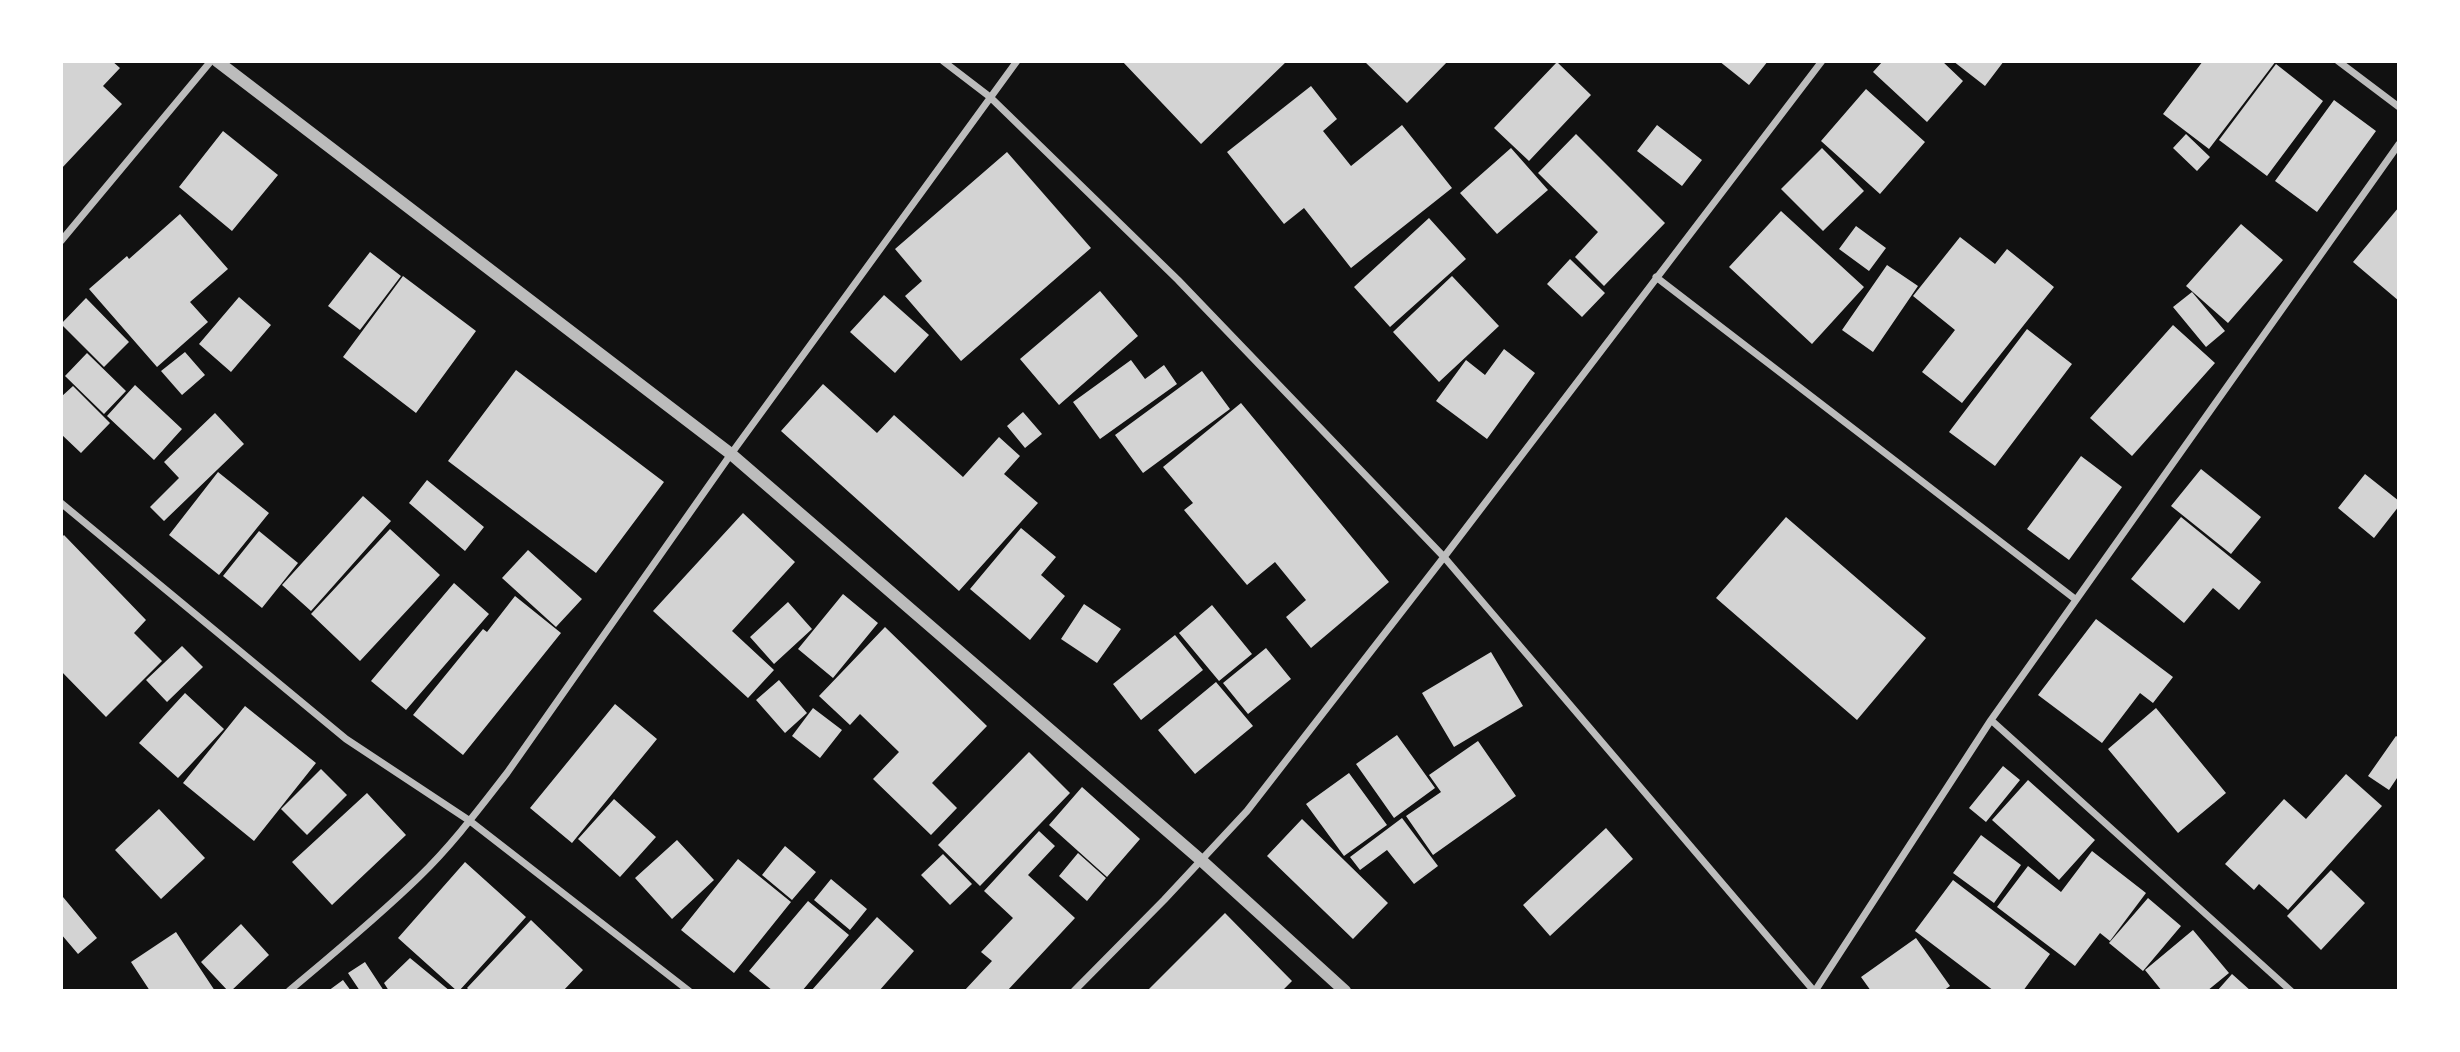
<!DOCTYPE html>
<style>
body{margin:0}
#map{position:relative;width:2460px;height:1052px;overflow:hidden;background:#111;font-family:Raleway,sans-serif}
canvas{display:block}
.frame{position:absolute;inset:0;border:63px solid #fff;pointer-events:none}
</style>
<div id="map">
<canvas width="2460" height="1052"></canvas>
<div class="frame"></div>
</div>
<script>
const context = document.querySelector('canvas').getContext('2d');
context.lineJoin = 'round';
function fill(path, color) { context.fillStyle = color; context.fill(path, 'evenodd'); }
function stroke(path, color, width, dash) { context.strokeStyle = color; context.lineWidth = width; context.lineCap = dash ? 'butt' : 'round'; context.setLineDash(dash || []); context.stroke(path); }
fill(new Path2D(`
 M61,61H112L120,68L103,86L122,104L61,169Z
 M1122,61H1287L1201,144Z
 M1364,61H1448L1407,103Z
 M1719,61H1768L1749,85Z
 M1883,61H1942L1963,81L1927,122L1873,72Z
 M1953,61H2004L1985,86Z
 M2203,61H2276L2209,149L2163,114Z
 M1557,62L1591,95L1529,161L1494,128Z
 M2276,64L2323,101L2267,176L2219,140Z
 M1311,86L1337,119L1323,131L1351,166L1402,125L1452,188L1351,268L1304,208L1284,224L1227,152Z
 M1866,89L1925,142L1880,194L1821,141Z
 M2334,100L2376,131L2317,212L2275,181Z
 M1657,125L1702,160L1682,186L1637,151Z
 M223,131L278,175L232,231L179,187Z
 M1576,134L1665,223L1604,286L1575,257L1598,232L1538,173Z
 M2186,134L2210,157L2197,171L2173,148Z
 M1511,148L1548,190L1497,234L1460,193Z
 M1822,148L1864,191L1823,231L1781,189Z
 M1007,152L1091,248L961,361L905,296L922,281L895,249Z
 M2399,207V301L2353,262Z
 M1781,211L1864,287L1812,344L1729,267Z
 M180,214L228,269L190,302L208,322L157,367L89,289L127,256L129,259Z
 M1429,218L1466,259L1390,327L1354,287Z
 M2241,224L2283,260L2228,323L2186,286Z
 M1856,226L1886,248L1869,271L1839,249Z
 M1960,237L1995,264L2007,249L2054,287L1962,403L1922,372L1955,330L1913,296Z
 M370,252L401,276L360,330L328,306Z
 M1570,259L1605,293L1582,317L1547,284Z
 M1887,265L1918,286L1873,352L1842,330Z
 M403,276L476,331L416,413L343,357Z
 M1452,276L1499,326L1439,382L1393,332Z
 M1100,291L1138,336L1059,405L1020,359Z
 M2192,292L2225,331L2206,347L2173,307Z
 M884,295L929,335L895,373L850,332Z
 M239,297L271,325L231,372L199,344Z
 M86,298L129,342L104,367L61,324Z
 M2173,325L2215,363L2132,456L2090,418Z
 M2027,329L2072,364L1995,466L1949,432Z
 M1504,349L1535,373L1487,439L1436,401L1466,360L1485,375Z
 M185,352L205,375L182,395L161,371Z
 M87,353L126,391L104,414L65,376Z
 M1131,360L1145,379L1164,365L1177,384L1100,439L1073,402Z
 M516,370L664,482L596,573L448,461Z
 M1202,371L1230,409L1143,473L1115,435Z
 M823,384L877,433L894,415L963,477L999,437L1020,456L1004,474L1038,503L959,591L781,431Z
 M135,385L182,429L154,460L107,416Z
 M73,386L110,423L81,453L61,434V397Z
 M1241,403L1389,582L1311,648L1286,617L1306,600L1275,562L1247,585L1184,510L1193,503L1163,467Z
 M1023,412L1042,434L1025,448L1007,426Z
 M215,413L244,444L164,521L150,507L179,478L164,462Z
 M2081,456L2122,487L2069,560L2027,529Z
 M2201,469L2261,517L2231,554L2171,506Z
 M218,472L269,513L219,575L169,535Z
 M2365,474L2399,501V506L2374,538L2338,508Z
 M427,480L484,527L465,551L409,503Z
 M363,496L391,521L311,611L282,585Z
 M743,513L795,562L732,631L774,670L748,698L653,611Z
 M1786,517L1926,638L1857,720L1716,598Z
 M2181,517L2261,582L2239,610L2213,588L2184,623L2131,579Z
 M1021,528L1056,557L1041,575L1065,596L1030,640L970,589Z
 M390,529L440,575L360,661L311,614Z
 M259,531L298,563L262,608L223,576Z
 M64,535L146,620L134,633L162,661L106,717L61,671V538Z
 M528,550L582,599L556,627L502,578Z
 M454,583L489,614L406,710L371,681Z
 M843,594L878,623L833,678L798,649Z
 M515,596L561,633L463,755L413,715L483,629L487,632Z
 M788,602L812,629L774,664L750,637Z
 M1084,604L1121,629L1097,663L1061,639Z
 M1212,605L1252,654L1219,681L1179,633Z
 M2096,619L2173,677L2153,703L2140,693L2102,743L2038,695Z
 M885,627L987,726L932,783L957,808L931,835L873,779L899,752L860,714L850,725L819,696Z
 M1175,635L1203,670L1141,720L1113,684Z
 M182,646L203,667L167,702L146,680Z
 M1266,648L1291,679L1248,714L1223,683Z
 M1491,652L1523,706L1454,747L1422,693Z
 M779,680L807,713L785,733L756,700Z
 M1216,682L1253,726L1195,774L1158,730Z
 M185,693L224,729L178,778L139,743Z
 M615,704L657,739L572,843L530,808Z
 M245,706L316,763L254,841L183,783Z
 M813,708L842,730L820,758L792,736Z
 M2156,708L2226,793L2178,833L2108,749Z
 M1397,735L1435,788L1394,818L1356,764Z
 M2396,736L2399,738V775L2389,790L2368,776Z
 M1478,741L1516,796L1433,855L1406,816L1441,792L1429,775Z
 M1029,752L1070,793L980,886L938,845Z
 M2003,766L2020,780L1986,822L1969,808Z
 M321,769L347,795L307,835L281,809Z
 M1349,773L1387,825L1344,856L1306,804Z
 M2346,774L2382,806L2288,910L2259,884L2254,890L2225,864L2284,799L2306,819Z
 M2028,780L2095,840L2059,880L1992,820Z
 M1082,787L1140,839L1107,877L1049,825Z
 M367,793L406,835L332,905L292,862Z
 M614,799L656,837L620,877L578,839Z
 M159,809L205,858L161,899L115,850Z
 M1402,818L1438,866L1414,884L1387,850L1360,870L1350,857Z
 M1302,819L1388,903L1353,939L1267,856Z
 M1606,828L1633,859L1550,936L1523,905Z
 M1039,831L1055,846L1028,875L1075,918L1007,991H964L992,961L981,952L1013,918L984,891Z
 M1981,835L2021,865L1994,903L1953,873Z
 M677,840L714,880L672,919L635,878Z
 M785,846L816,872L792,900L762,875Z
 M2092,851L2146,893L2110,941L2100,933L2075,966L1997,907L2028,866L2061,892Z
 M1078,853L1106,878L1087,901L1059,876Z
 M943,854L972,884L950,905L921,875Z
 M738,859L791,902L734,973L681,930Z
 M465,862L526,917L459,991H457L398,938Z
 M2331,870L2365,903L2321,950L2287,916Z
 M831,879L867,909L850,930L814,900Z
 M1953,880L2050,954L2023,991H1994L1915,931Z
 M63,897L97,938L78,954L61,934V899Z
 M2148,898L2181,926L2143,971L2109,943Z
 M808,901L849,935L802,991H773L749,971Z
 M1225,913L1292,981L1282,991H1147Z
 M877,917L914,951L879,991H811Z
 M531,920L583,970L563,991H470L467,988Z
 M241,924L269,955L231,991H228L201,962Z
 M2193,930L2229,973L2207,991H2162L2145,970Z
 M176,932L215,991H150L131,962Z
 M1916,938L1950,986L1943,991H1871L1861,977Z
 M410,958L450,991H389L384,983Z
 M365,962L384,991H360L348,973Z
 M2232,974L2251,991H2217Z
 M343,980L351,991H328Z`), '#d3d3d3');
stroke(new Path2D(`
 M943,61L990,97L1178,280L1444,557L1814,991
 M2338,61L2399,107
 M61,241L211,61
 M1656,277L2075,599
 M61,503L346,739L470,821L689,991
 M1991,720L2291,991
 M289,991C333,954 378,917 419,877C452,845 479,809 507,773L731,454L1017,61
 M1074,991L1164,900L1247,811L1444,557L1822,61
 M1815,991L1991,720L2399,144`), '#bcbcbc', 7);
stroke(new Path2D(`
 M217,61L731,454L1202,861L1345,991`), '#bcbcbc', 12);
</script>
